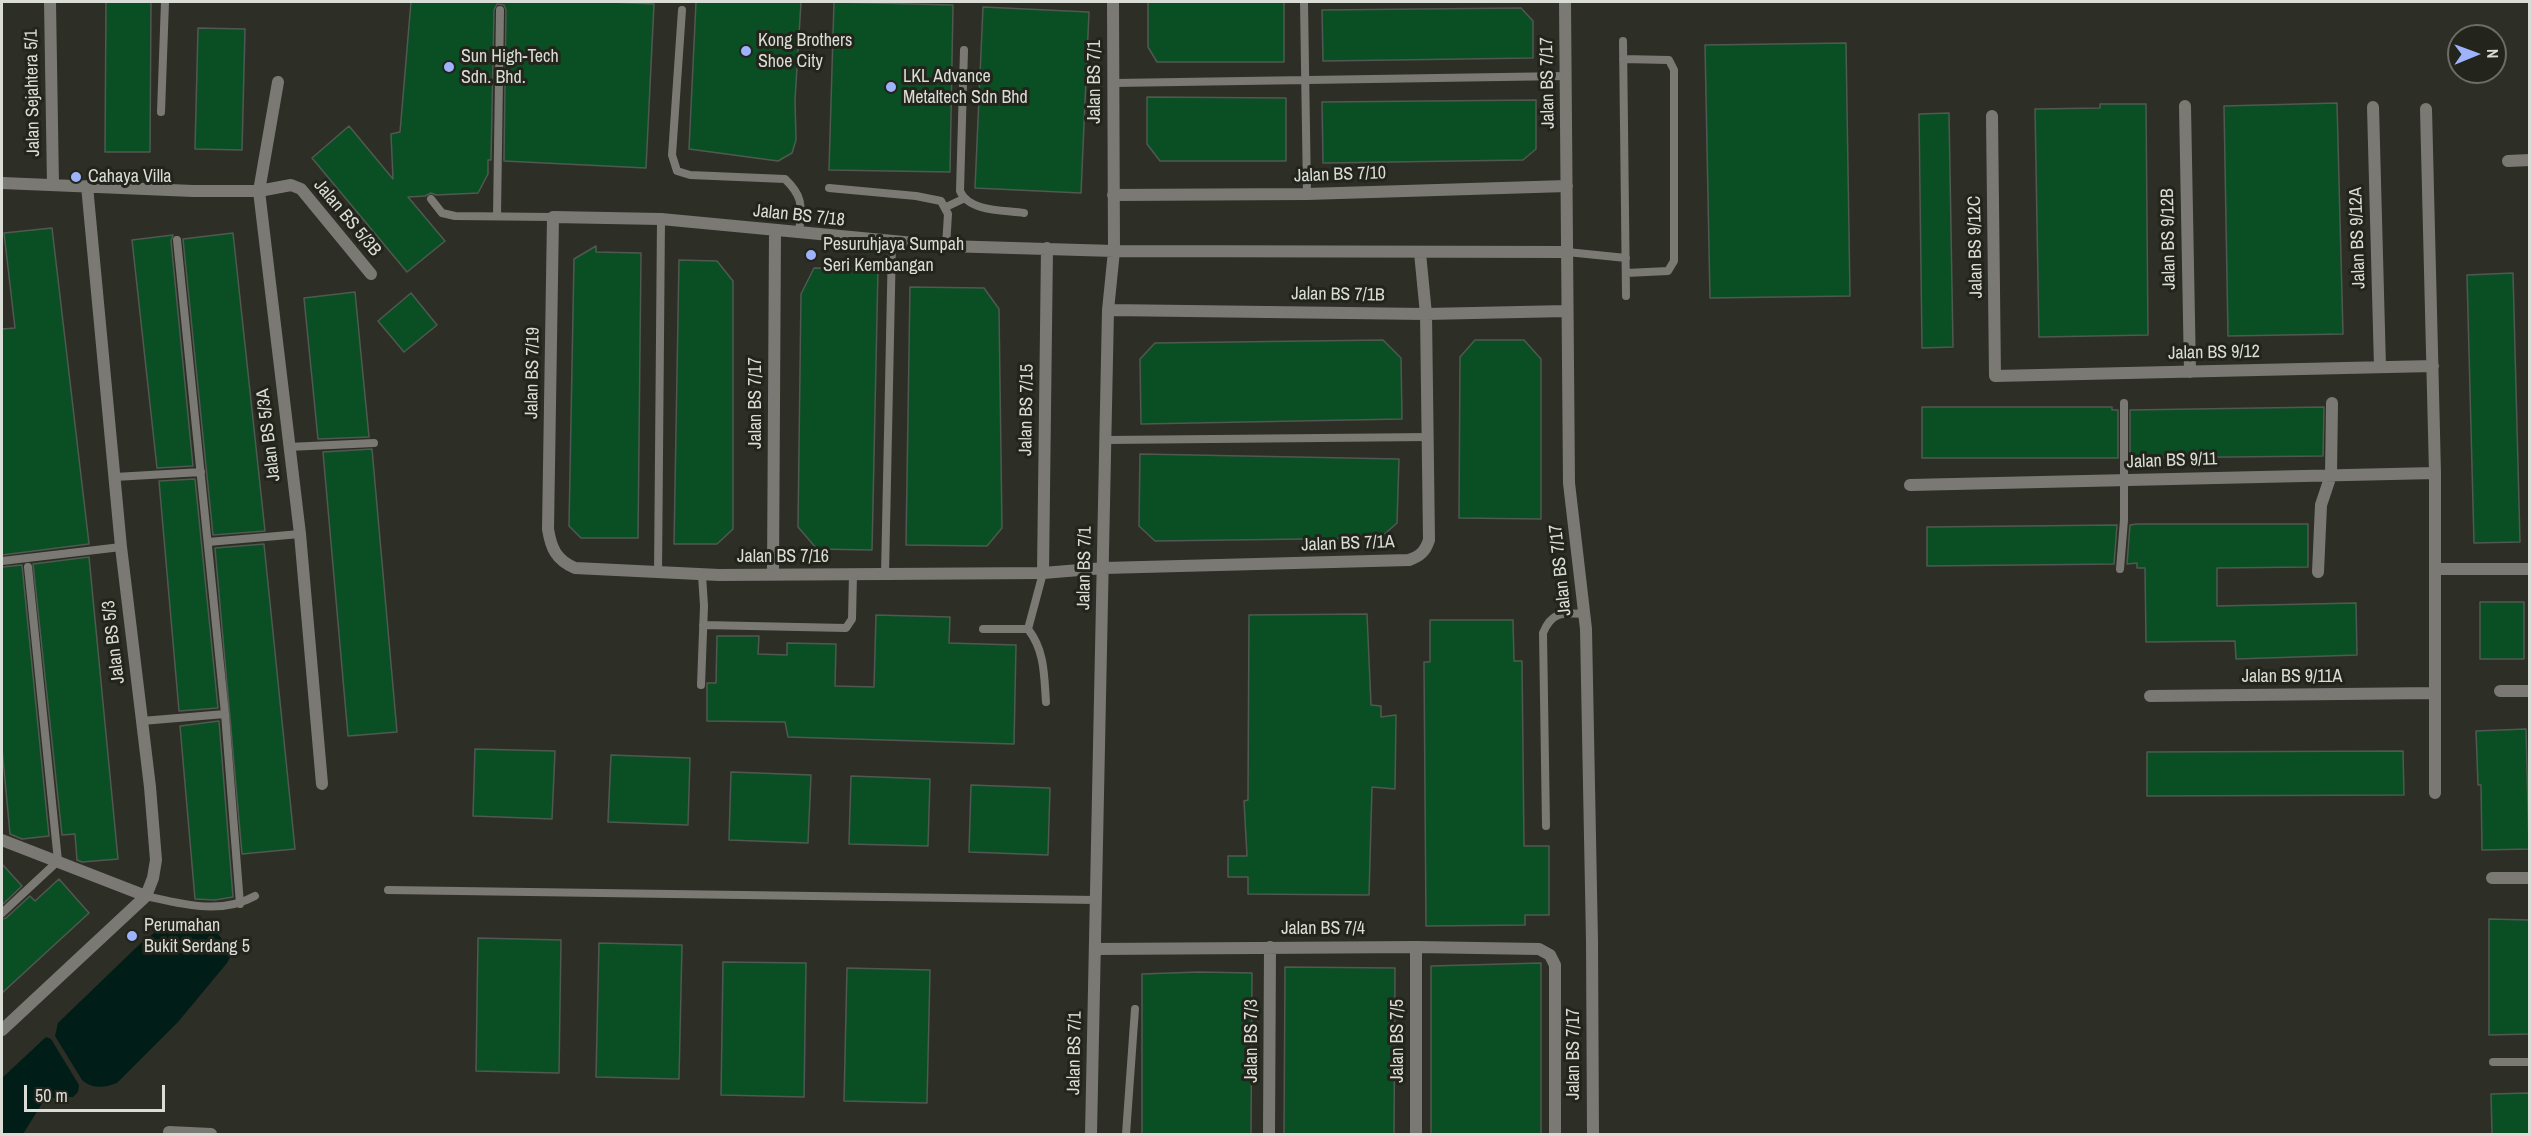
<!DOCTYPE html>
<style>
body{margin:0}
#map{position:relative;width:2531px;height:1136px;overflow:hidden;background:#2d2f26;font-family:"Archivo Narrow",sans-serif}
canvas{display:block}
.frame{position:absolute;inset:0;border:3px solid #dadcd6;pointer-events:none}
.north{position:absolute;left:2447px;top:24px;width:60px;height:60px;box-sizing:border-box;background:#23251c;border:2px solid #6c6e66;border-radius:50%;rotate:89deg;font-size:16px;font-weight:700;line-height:24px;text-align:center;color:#dadcd6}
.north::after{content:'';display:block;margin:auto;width:21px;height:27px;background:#9fb3fd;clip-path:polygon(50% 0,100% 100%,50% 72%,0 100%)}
.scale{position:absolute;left:24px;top:1085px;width:141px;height:27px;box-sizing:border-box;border:3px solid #dadcd6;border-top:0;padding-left:8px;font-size:18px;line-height:21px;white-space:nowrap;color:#dadcd6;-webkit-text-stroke:4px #23251c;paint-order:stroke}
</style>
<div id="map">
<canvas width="2531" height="1136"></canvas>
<div class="frame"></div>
<div class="north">N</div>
<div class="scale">50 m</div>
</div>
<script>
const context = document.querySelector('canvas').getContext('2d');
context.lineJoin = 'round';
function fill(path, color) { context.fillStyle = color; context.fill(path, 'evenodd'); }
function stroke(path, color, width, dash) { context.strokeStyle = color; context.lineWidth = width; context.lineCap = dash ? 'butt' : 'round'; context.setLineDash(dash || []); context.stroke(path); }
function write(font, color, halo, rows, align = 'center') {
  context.font = font + ' "Archivo Narrow",sans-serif'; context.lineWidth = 6; context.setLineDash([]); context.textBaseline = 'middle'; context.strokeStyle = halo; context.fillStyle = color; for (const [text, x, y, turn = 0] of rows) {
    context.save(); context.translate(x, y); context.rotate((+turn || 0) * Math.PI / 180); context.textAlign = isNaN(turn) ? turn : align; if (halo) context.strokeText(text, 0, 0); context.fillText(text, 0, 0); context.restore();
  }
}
fill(new Path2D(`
 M194,919C212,920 222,940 232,953L227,963L178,1022L117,1083C105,1088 92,1089 82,1080L55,1036L58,1023L142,942L165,925L177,920Z
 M46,1037L51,1039L79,1085L78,1092L73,1097L49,1098L43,1102L23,1134H2V1078Z`), '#001d18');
const building = new Path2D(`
 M106,2H151L150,152H105Z
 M411,2H610L654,4L646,168L504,161L506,10L504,5L497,4L494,10L491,160H488V174L478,193L436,195L431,193L425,196L408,197L445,241L407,272L312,158L349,126L393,179L391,134L400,132Z
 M696,2H801L795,100L796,140L792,153L778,161L689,149Z
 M834,2L953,5L950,172L829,170Z
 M1148,2H1284V62H1157L1148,47Z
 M983,7L1089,12L1081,193L975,188Z
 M1521,8L1533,21V58L1323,61L1322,10Z
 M198,28L245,29L242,150L195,149Z
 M1846,43L1850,296L1710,298L1705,45Z
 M1147,97L1286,98V161H1160L1147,144Z
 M1536,100V149L1523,160L1323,163L1322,102Z
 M2337,103L2343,334L2228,336L2224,106Z
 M2100,104H2146L2148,335L2039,337L2035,109L2100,108Z
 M1949,113L1953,347L1922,348L1919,114Z
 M52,228L89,544L2,555V329L15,328L4,233Z
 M233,233L265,531L213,535L183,239Z
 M173,235L171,241L193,466L157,468L132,240Z
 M596,246V252L641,253L638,538H581L569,526L574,259Z
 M679,260L717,261L733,281V529L717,544H674Z
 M814,268L878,269L872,550L817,549L798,527L801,294Z
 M2513,273L2520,542L2474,543L2467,275Z
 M910,287L984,288L999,309L1002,528L987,546L906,545Z
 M355,292L369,437L318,439L304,298Z
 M411,293L437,325L404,352L378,321Z
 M1383,340L1401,358L1402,419L1141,424L1140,359L1155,343Z
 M1475,340H1524L1541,359V519L1459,518L1460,357Z
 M1922,407H2112V410H2118V458H1922Z
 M2324,407L2323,456L2130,458V410Z
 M372,449L397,732L348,736L323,452Z
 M1140,454L1399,459L1397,523L1380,538L1155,541L1139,526Z
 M195,479L218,708L179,711L159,481Z
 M2137,524H2308V567L2217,568V606L2356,603L2357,655L2236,659L2235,641L2146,642L2145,568H2137V563L2127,564L2130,525Z
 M2117,525L2114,564L1927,566V527Z
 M264,544L295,849L242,854L215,548Z
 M89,557L118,859L82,862L77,860L75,834L62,835L33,564Z
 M22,565L49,836L22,839L10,834L2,748V567Z
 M2480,602H2524V659H2480Z
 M1367,614L1371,705L1381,706V717L1396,715L1395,789L1372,787L1369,895L1248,894V877H1228V856H1247L1244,801L1248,800L1249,615Z
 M876,615L950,617L949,643L1016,645L1014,744L788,737L785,722L707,721V683H716L717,636H759L758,654L787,655V643L836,644L835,686L874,687Z
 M1430,620H1513L1514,661H1522L1524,846H1549V915H1525V925L1426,926L1424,662H1430Z
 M219,721L233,897L215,900L195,899L180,726Z
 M2526,729L2529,849L2482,850L2481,785H2478L2476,731Z
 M475,749L555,751L552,819L473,816Z
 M2403,751L2404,795L2147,796V752Z
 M611,755L690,758L688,825L608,822Z
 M731,772L811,775L808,843L729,840Z
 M851,776L930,779L928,846L849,844Z
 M971,785L1050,788L1048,855L969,852Z
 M2,864L22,886L2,905Z
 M59,879L89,913L2,993V919L6,918L30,896L35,901Z
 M2489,919L2529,920V1034L2489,1035Z
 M478,938L561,940L559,1073L476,1071Z
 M599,943L682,945L679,1079L596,1077Z
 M723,962L806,963L804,1097L721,1095Z
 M1541,963V1134H1431V966Z
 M1285,967L1395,968L1394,1134H1284Z
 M847,968L930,970L927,1103L844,1101Z
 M1199,972L1252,973L1251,1134H1142V974Z
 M2529,1093V1134H2492L2491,1094Z`);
fill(building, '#0a4e23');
stroke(building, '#505951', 1.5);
stroke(new Path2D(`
 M1304,2L1307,194
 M682,10L672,155L677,171L690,175L785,179C805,198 801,208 799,234
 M1623,41L1626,296
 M964,50L960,191C969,212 1004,210 1024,213
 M1623,59L1669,60L1674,70V261L1668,271L1626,273
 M1114,83L1566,76
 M161,112L165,2
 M829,188L916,196L941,201L948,214L946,246
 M431,199L442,213L455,216L553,217
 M946,207L963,199
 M497,216L500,10
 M177,240L225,714L240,904
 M1567,252L1626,258
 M1106,440L1429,437
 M288,447L374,443
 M115,477L201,472
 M208,542L300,534
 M2,561L121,547
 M2120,569L2124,520V403
 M658,573L661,219
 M1043,573L1028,629C1045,651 1044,675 1046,702
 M885,574L892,243
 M703,625L846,628L852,619L853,574
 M983,629H1028
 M701,685L704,606L702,575
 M142,721L225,714
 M1546,826L1543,633C1552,611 1563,613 1585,614
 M388,890L1097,900
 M146,896C182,904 221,915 255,896
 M2,913L58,861L28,567
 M2493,1062H2530
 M1126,1134L1135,1009`), '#7b7974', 8);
stroke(new Path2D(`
 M50,2L53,185
 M1565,2L1569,483L1586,629L1592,941L1593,1134
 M278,82L259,191L300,534L322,784
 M2185,106L2190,372
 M2373,107L2380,367
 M2426,109L2435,473V793
 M1992,116L1995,376L2433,366
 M2508,161L2530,160
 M2,183L193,191H259L291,185L301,189L371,274
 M1113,195L1307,194L1567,186
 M1420,253L1426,314L1429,540C1425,552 1420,556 1409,560L1104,568L1043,573L885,574L719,575L575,568C556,560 551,548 548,529L553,217L661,219L946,246L1114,251L1567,252
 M1108,310L1426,314L1567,311
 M1910,485L2435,473
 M2435,569H2530
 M2318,572L2321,505L2331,475L2332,403
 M1043,573L1047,248
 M773,574L775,231
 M2500,691H2530
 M2150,696L2435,693
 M2,840L146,896
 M2492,878H2530
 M1416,947V1134
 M1096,949L1416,947L1539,949L1550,955L1555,965V1134
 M2,1030L146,896L153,878L156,860L150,787L121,547L87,186
 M169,1132L211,1134
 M1091,1134L1108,310L1114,251L1113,2
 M1269,1134L1270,947`), '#7b7974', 12);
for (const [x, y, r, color] of [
 [746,51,6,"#9fb3fd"],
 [449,67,6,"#9fb3fd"],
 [891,87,6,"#9fb3fd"],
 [76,177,6,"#9fb3fd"],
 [811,255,6,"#9fb3fd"],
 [132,936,6,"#9fb3fd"]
]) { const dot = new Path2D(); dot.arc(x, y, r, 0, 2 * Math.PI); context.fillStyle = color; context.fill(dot); stroke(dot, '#23251c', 2); }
write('18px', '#dadcd6', '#23251c', [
 ["Kong Brothers",758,41],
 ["Shoe City",758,62],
 ["Sun High-Tech",461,57],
 ["Sdn. Bhd.",461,78],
 ["LKL Advance",903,77],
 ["Metaltech Sdn Bhd",903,98],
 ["Cahaya Villa",88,177],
 ["Pesuruhjaya Sumpah",823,245],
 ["Seri Kembangan",823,266],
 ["Perumahan",144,926],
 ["Bukit Serdang 5",144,947]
], 'left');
write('18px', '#dadcd6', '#23251c', [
 ["Jalan BS 7/1",1095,82,-90],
 ["Jalan BS 7/17",1548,83,-91],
 ["Jalan Sejahtera 5/1",33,93,-91],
 ["Jalan BS 7/10",1340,175,-2],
 ["Jalan BS 7/18",799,216,6],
 ["Jalan BS 5/3B",347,218,50],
 ["Jalan BS 9/12A",2358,238,-92],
 ["Jalan BS 9/12B",2169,239,-91],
 ["Jalan BS 9/12C",1976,247,-91],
 ["Jalan BS 7/1B",1338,295,1],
 ["Jalan BS 9/12",2214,353,-1],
 ["Jalan BS 7/19",533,373,-89],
 ["Jalan BS 7/17",756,403,-90],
 ["Jalan BS 7/15",1027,410,-89],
 ["Jalan BS 5/3A",269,435,-97],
 ["Jalan BS 9/11",2172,461,-2],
 ["Jalan BS 7/1A",1348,544,-2],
 ["Jalan BS 7/16",783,557],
 ["Jalan BS 7/1",1085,568,-89],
 ["Jalan BS 7/17",1561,570,-96],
 ["Jalan BS 5/3",114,642,-97],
 ["Jalan BS 9/11A",2292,677],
 ["Jalan BS 7/4",1323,929],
 ["Jalan BS 7/3",1252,1041,-90],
 ["Jalan BS 7/5",1398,1041,-90],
 ["Jalan BS 7/1",1075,1053,-89],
 ["Jalan BS 7/17",1574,1054,-90]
]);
</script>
